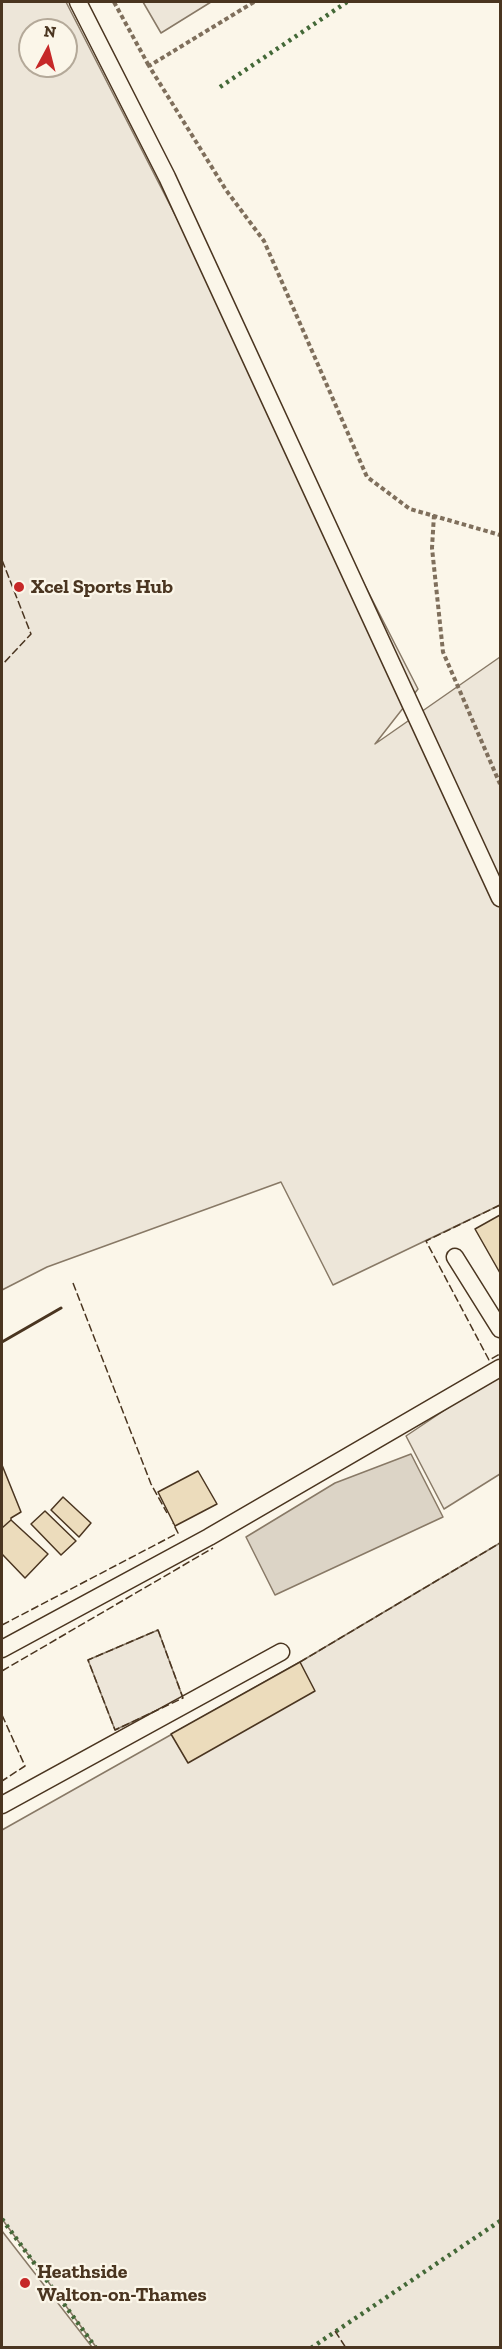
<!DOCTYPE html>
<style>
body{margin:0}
#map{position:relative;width:502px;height:2349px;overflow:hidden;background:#fbf6e9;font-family:"Zilla Slab",serif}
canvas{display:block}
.frame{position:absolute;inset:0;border:3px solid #4a3520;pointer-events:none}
.north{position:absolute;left:18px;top:18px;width:60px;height:60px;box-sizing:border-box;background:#fbf6e9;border:2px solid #b4a999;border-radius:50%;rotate:7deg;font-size:16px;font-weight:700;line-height:24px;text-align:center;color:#4a3520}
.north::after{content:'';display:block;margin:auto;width:21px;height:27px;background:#c62828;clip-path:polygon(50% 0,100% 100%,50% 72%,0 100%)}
</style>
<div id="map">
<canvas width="502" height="2349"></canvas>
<div class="frame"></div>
<div class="north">N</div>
</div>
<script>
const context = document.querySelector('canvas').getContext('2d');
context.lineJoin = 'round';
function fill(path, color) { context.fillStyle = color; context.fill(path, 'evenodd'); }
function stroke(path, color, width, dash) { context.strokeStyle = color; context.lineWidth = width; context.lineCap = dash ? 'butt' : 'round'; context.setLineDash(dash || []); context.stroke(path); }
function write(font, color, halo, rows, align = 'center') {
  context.font = font + ' "Zilla Slab",serif'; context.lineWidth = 4.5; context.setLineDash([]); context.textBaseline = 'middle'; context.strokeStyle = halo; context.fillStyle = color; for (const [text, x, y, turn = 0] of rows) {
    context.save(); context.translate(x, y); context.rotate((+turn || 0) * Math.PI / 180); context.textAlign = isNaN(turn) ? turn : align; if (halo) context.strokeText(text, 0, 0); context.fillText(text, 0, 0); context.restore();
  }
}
const green = new Path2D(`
 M2,2H66L418,689L375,744L500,657V1205L333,1285L281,1182L47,1267L2,1290ZM30,30H66V66H30Z
 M143,2H211L161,33Z
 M500,1373V1474L444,1509L406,1436Z
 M500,1543V2347H96L2,2219V1830L300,1662Z
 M158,1630L183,1698L115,1730L88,1660Z
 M2,2231L92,2347H2Z`);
fill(green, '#ede6d9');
stroke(green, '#887966', 1.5);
const water = new Path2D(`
 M411,1454L443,1517L275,1595L246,1537L335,1483Z`);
fill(water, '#dcd4c6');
stroke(water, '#887966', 1.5);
const building = new Path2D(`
 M500,1215V1273L475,1229Z
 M2,1465L21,1512L11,1518V1520L2,1528Z
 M198,1471L217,1504L175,1526L158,1492Z
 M63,1497L91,1523L79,1537L51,1510Z
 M45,1511L76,1541L61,1555L31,1524Z
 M11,1520L48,1554L25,1578L2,1554V1528Z
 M300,1662L315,1691L188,1763L171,1734Z`);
fill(building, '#ecdcbc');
stroke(building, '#4a3520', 1.5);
const lane = new Path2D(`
 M78,2L167,177L500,898
 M455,1257L500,1329
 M2,1649L209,1537L500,1368
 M2,1805L281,1652`);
stroke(lane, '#4a3520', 19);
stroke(new Path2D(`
 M114,2L149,66
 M254,2L149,66L226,190L264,241L367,477L410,509L500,535
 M434,515L432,548L443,652L500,784`), '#7f6f5c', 4, [4.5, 3]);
stroke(lane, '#fbf6e9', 16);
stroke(new Path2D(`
 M220,87L347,2
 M2,2219L96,2348
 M311,2348L500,2221`), '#436837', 4.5, [3, 4.5]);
stroke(new Path2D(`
 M2,560L31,634L2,665
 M500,1205L426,1241L489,1360L500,1354
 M73,1283L151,1484L167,1513
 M2,1625L178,1533L173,1523
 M158,1630L183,1698L115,1730L88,1660Z
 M300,1662L500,1543
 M2,1671L213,1548
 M2,1715L25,1766L2,1781
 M335,2331L346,2348`), '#4a3520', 1.5, [8, 3]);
stroke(new Path2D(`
 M2,1342L61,1308`), '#4a3520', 3);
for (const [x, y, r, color] of [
 [19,587,6,"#c62828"],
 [25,2283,6,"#c62828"]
]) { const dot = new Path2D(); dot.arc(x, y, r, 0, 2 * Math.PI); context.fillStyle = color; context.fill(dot); stroke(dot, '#fbf6e9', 2); }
write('bold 20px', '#4a3520', '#fbf6e9', [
 ["Xcel Sports Hub",31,587],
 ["Heathside",37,2272],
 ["Walton-on-Thames",37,2295]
], 'left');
</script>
